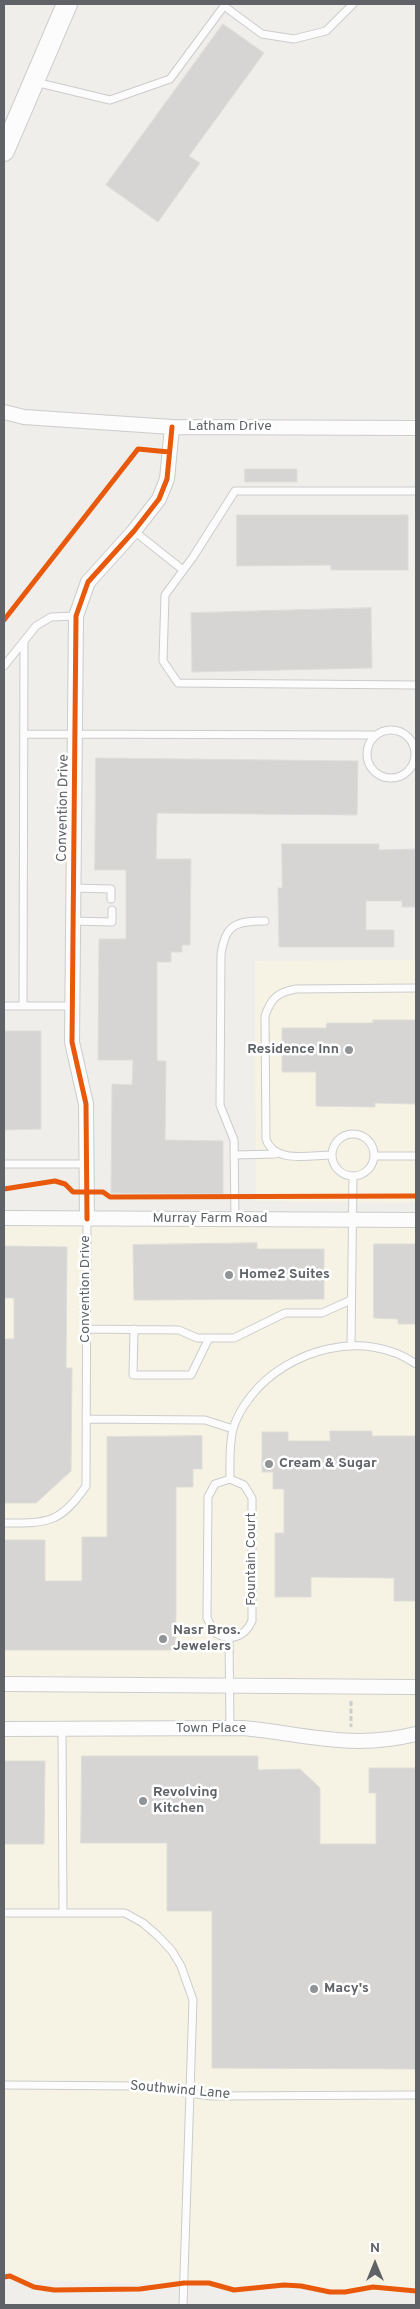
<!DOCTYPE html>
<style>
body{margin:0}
#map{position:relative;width:420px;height:2309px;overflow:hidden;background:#efeeea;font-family:Overpass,sans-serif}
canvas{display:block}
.frame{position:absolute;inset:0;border:5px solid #5f6368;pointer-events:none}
.north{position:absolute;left:350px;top:2239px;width:50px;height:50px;-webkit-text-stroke:4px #fff;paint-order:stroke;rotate:0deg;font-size:14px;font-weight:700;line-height:20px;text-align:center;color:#5f6368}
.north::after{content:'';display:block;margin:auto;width:18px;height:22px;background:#5f6368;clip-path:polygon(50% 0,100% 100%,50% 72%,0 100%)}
</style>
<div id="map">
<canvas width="420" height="2309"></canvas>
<div class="frame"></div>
<div class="north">N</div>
</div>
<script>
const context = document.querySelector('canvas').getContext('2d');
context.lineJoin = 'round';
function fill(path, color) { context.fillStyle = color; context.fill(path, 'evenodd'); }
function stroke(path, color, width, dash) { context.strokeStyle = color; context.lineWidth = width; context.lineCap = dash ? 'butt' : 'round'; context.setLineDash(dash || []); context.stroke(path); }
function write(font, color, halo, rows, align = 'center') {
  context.font = font + ' Overpass,sans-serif'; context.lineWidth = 5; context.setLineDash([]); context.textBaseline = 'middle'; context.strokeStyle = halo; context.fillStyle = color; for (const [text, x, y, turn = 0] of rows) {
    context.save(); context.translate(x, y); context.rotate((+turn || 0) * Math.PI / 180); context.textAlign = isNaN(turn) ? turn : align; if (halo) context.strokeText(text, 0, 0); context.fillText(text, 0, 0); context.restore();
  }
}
fill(new Path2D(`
 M416,960V1203L256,1201L255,961Z
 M4,1224L416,1225V2292L4,2279Z`), '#f7f3e4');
const building = new Path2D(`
 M223,24L264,53L189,156L200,163L158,222L106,185Z
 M245,469H297V482H245Z
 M237,515H408V570H331V565L237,566Z
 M371,608L372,668L192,672L191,613Z
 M96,758L358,761L357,815L157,813L156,859H191L190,945H182V952H171V962H157V1061H166L165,1140L223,1141V1194L111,1193L112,1084L132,1085L133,1060H98L99,939H126V870H95Z
 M282,844H379V850L416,849V907H402V901H366V930H394V947H279L278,888H282Z
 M373,1020H416V1104L375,1103V1107L316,1106V1072H282V1028H326L327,1023H373Z
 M4,1031H41V1129L4,1130Z
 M257,1243V1249H324V1299L134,1300L133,1245Z
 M374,1244H416V1324H398V1319L374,1318Z
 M4,1246L67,1247L66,1368H72L71,1471L36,1503H4V1339H14V1298H4Z
 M330,1431H372V1436H416V1601H394V1578L311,1577V1597H275V1533H284V1489H273V1472H262V1432H288V1441H330Z
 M202,1436V1469H193V1487H176V1650H4V1540H45V1581H82V1537H107V1437Z
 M82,1756H258V1770L300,1769L320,1788V1844H376V1793H369V1768H416V2069L212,2068V1911H167V1843H81Z
 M4,1761H45L44,1844H4Z`);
fill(building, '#d6d5d3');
stroke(building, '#deddd9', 1);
const lane = new Path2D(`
 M35,82L110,100L170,79L224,6L262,34L294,39L326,31L353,4
 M416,491H235L193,557L165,595L163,661L178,683L416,685
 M134,531L183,570
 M4,666L36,626L51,617L76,616
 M367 754a24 24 0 1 1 48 0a24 24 0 1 1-48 0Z
 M24,734L376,735
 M74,888L111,889V899
 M73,921L112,922V910
 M4,1006H73
 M23,1006L24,641
 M332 1155a21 21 0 1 1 42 0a21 21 0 1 1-42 0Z
 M234,1155L276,1154
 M331,1155C310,1155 274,1164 266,1139L265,1016C271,998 278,992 296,989L416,988
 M374,1156H416
 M4,1164H87
 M235,1219L234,1140L220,1105L221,955C225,924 236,921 265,921
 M86,1329L179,1330L197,1338H234L285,1313H322L351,1300
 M134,1329L133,1375H191L209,1338
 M351,1346L353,1176
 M86,1419L205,1420L233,1429
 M230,1479L244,1485L252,1498V1621C244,1638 229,1642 214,1632L207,1618L208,1497L215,1484Z
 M230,1479C230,1463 229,1445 233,1429C236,1418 244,1405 251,1396C288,1349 365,1328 416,1364
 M4,1523C47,1523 60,1524 86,1486L87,1219
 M229,1638L230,1729
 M62,1729L63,1913
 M4,1913H125L143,1923L158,1936L172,1951L181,1966L193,2000L183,2305
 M4,2085L142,2086L211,2096L416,2095`);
const street = new Path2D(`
 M4,412L24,417L172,427L416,428
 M4,1218L416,1220
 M87,1219L86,1104L72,1042L76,616L88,582L134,531L159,499L167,479L172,427
 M4,1684L416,1687
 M4,1729L243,1728C306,1734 351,1750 416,1734`);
const secondary = new Path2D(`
 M4,151L67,4`);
stroke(lane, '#cbcccc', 9);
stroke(street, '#cbcccc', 16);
stroke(secondary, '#cacacb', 22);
stroke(new Path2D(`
 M351,1701V1727`), '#cacfcc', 3, [5, 2.5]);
stroke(lane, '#fdfcfc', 7);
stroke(street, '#fdfcfc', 14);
stroke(secondary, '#fdfcfc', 20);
stroke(new Path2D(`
 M4,620L138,449L169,452
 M4,1189L55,1181L65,1184L73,1192H103L110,1197L416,1196
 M87,1219L86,1104L72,1042L76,616L88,582L134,531L159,499L167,479L172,427
 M4,2277L10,2276L34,2287L54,2290L140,2289L184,2283H209L234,2290L284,2285L301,2286L330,2292H345L373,2287L416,2291`), '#e8590c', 5);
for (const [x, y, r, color] of [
 [349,1050,5,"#919496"],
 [229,1275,5,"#919496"],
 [269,1464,5,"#919496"],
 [163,1639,5,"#919496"],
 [143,1801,5,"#919496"],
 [314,1989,5,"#919496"]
]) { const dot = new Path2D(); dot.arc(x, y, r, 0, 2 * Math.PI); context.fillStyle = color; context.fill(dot); stroke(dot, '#fff', 2); }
write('14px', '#5f6368', '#fff', [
 ["Latham Drive",230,427],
 ["Convention Drive",64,808,-89],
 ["Murray Farm Road",210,1219],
 ["Convention Drive",86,1289,-90],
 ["Fountain Court",252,1559,-90],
 ["Town Place",211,1729],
 ["Southwind Lane",180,2091,5]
]);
write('bold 14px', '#5f6368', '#fff', [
 ["Residence Inn",339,1050,"right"],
 ["Home2 Suites",239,1275],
 ["Cream & Sugar",279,1464],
 ["Nasr Bros.",173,1631],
 ["Jewelers",173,1647],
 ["Revolving",153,1793],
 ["Kitchen",153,1809],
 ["Macy's",324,1989]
], 'left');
</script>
